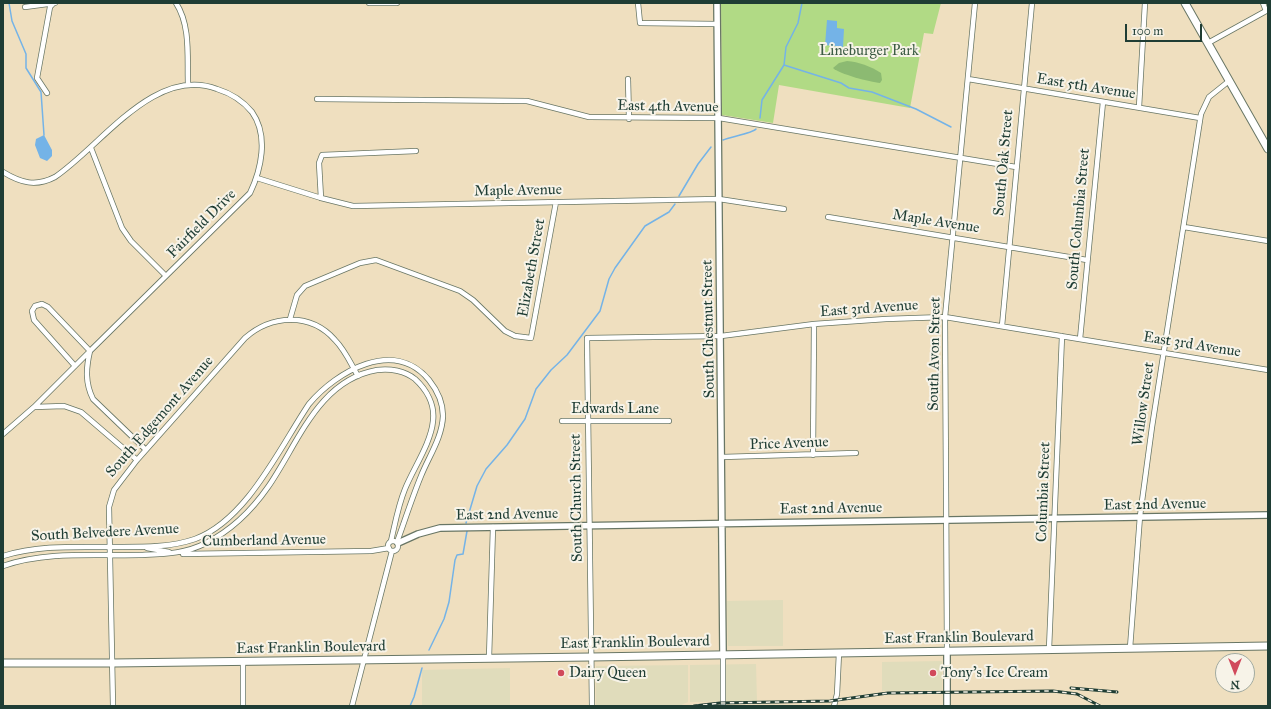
<!DOCTYPE html>
<style>
body{margin:0}
#map{position:relative;width:1271px;height:709px;overflow:hidden;background:#efdfbf;font-family:"IM FELL Great Primer",serif}
canvas{display:block}
.frame{position:absolute;inset:0;border:4px solid #1f3d34;pointer-events:none}
.north{position:absolute;left:1215px;top:653px;width:40px;height:40px;box-sizing:border-box;background:#f7f3e8;border:1px solid #a1aaa0;border-radius:50%;rotate:180deg;font-size:11px;font-weight:700;line-height:16px;text-align:center;color:#1f3d34}
.north::after{content:'';display:block;margin:auto;width:14px;height:18px;background:#d1495b;clip-path:polygon(50% 0,100% 100%,50% 72%,0 100%)}
.scale{position:absolute;left:1125px;top:24px;width:77px;height:18px;box-sizing:border-box;border:2px solid #1f3d34;border-top:0;padding-left:5px;font-size:12px;line-height:14px;white-space:nowrap;color:#1f3d34;-webkit-text-stroke:3px #f7f3e8;paint-order:stroke}
</style>
<div id="map">
<canvas width="1271" height="709"></canvas>
<div class="frame"></div>
<div class="north">N</div>
<div class="scale">100 m</div>
</div>
<script>
const context = document.querySelector('canvas').getContext('2d');
context.lineJoin = 'round';
function fill(path, color) { context.fillStyle = color; context.fill(path, 'evenodd'); }
function stroke(path, color, width, dash) { context.strokeStyle = color; context.lineWidth = width; context.lineCap = dash ? 'butt' : 'round'; context.setLineDash(dash || []); context.stroke(path); }
function write(font, color, halo, rows, align = 'center') {
  context.font = font + ' "IM FELL Great Primer",serif'; context.lineWidth = 4; context.setLineDash([]); context.textBaseline = 'middle'; context.strokeStyle = halo; context.fillStyle = color; for (const [text, x, y, turn = 0] of rows) {
    context.save(); context.translate(x, y); context.rotate((+turn || 0) * Math.PI / 180); context.textAlign = isNaN(turn) ? turn : align; if (halo) context.strokeText(text, 0, 0); context.fillText(text, 0, 0); context.restore();
  }
}
fill(new Path2D(`
 M783,600V646H728L727,601Z
 M942,661V690L882,691V662Z
 M756,664L757,701L690,702V665Z
 M688,665V702L679,706H596V666Z
 M510,668V706H422V670Z`), '#e0dcbb');
fill(new Path2D(`
 M721,3H941L933,34L924,33L910,108L779,85L773,123L722,115Z`), '#b1da85');
fill(new Path2D(`
 M847,61C859,62 870,66 881,73L882,80L880,83C870,82 839,74 833,68L839,63Z`), '#8cba72');
fill(new Path2D(`
 M827,20L837,21V28L844,29L843,47L825,45Z
 M44,135L52,150V156L47,161L40,158L35,145L36,139Z`), '#74b3e7');
stroke(new Path2D(`
 M9,3L12,21L26,54V68L41,92L44,135
 M784,65L841,83L849,88L872,92L916,109L951,127
 M760,118L762,100L784,65L786,47L798,23L802,3
 M723,140C730,137 753,133 756,129
 M679,196L698,164L711,147
 M466,523L477,486L486,469L507,445L525,419L536,389L551,370L567,355L600,311L609,279L615,268L645,226L669,212L675,204
 M429,650L444,619L449,602L455,560L457,555L463,554L467,531
 M410,706L414,697L422,668`), '#74b3e7', 1.5);
const minor = new Path2D(`
 M176,3C191,26 187,58 188,84
 M369,3H397
 M638,3L640,23L717,24
 M25,7L55,3
 M1208,43L1266,11L1263,3
 M628,79L629,119
 M968,79L1200,118
 M47,93L37,78L50,7L54,3
 M317,99L527,101L589,117L719,118L1016,167
 M1139,107L1145,3
 M91,148L122,228L131,241L166,276
 M3,172C21,183 36,187 55,177C101,146 155,65 217,89C230,93 243,101 252,112C269,136 261,170 250,193L90,351C86,368 85,383 93,399L146,450
 M257,178L321,198L353,206L719,199L784,209
 M321,198L319,163L322,155L416,151
 M828,217L1087,260
 M1184,227L1268,241
 M290,319L297,295L305,286L360,263L376,260L460,291L473,300L505,331L515,336L531,338L556,202
 M1002,326L1032,3
 M1080,339L1103,102
 M34,407L90,351L48,307L42,304L35,306L32,311L34,320L75,366
 M562,421H669
 M3,434L34,407L64,406L81,412L137,460
 M813,455L814,324
 M722,457L856,453
 M388 546a5 5 0 1 1 10 0a5 5 0 1 1-10 0Z
 M147,548L169,552
 M183,554L371,551L389,548
 M3,556C39,545 74,547 111,547C139,547 169,548 195,539C247,520 280,447 309,404C337,371 394,338 429,380C437,390 443,403 443,416C442,438 429,456 421,476C412,498 405,520 397,542
 M3,566C47,551 94,556 140,555C163,554 185,554 206,543C230,531 252,510 268,487C298,444 318,380 377,370C390,368 405,371 415,379C427,390 435,405 433,421C431,443 413,469 405,489C398,506 395,524 391,541
 M1130,648L1140,516L1152,427L1201,114L1209,97L1229,81
 M1049,649L1062,336
 M947,651L945,317L975,3
 M723,655V706
 M489,658L493,527
 M113,706L109,507L114,490L137,460L245,338C271,315 310,312 335,340C345,350 351,364 358,376
 M243,706V662
 M352,706L392,551
 M592,706L587,338L721,336L814,324L886,319L945,317L1268,370
 M834,706L837,694L839,653`);
const tertiary = new Path2D(`
 M717,3L723,655
 M398,543L418,534L440,528L1268,515
 M947,651V706`);
const primary = new Path2D(`
 M1185,3L1268,149
 M3,663H113L591,657L1268,646`);
stroke(minor, '#687665', 6);
stroke(tertiary, '#687665', 8);
stroke(primary, '#687665', 9);
stroke(minor, '#fff', 4.5);
stroke(tertiary, '#fff', 5.5);
stroke(primary, '#fff', 7);
const rail = new Path2D(`
 M1071,688L1117,692
 M694,706L720,703L830,701L888,693L1053,691L1077,694L1100,706`);
stroke(rail, '#1f3d34', 3);
stroke(rail, '#f7f3e8', 1.5, [4.5]);
for (const [x, y, r, color] of [
 [561,673,4,"#d1495b"],
 [933,673,4,"#d1495b"]
]) { const dot = new Path2D(); dot.arc(x, y, r, 0, 2 * Math.PI); context.fillStyle = color; context.fill(dot); stroke(dot, '#f7f3e8', 1.5); }
write('15px', '#3c5c44', '#f7f3e8', [
 ["Lineburger Park",869,51]
]);
write('15px', '#1f3d34', '#f7f3e8', [
 ["East 5th Avenue",1086,87,9],
 ["East 4th Avenue",668,107,1],
 ["South Oak Street",1004,163,-85],
 ["Maple Avenue",518,191,-1],
 ["South Columbia Street",1079,219,-85],
 ["Maple Avenue",936,222,9],
 ["Fairfield Drive",202,224,-45],
 ["Elizabeth Street",532,268,-80],
 ["East 3rd Avenue",869,309,-4],
 ["South Chestnut Street",709,329,-91],
 ["East 3rd Avenue",1192,345,9],
 ["South Avon Street",935,354,-89],
 ["Willow Street",1144,404,-82],
 ["Edwards Lane",615,409],
 ["South Edgemont Avenue",160,417,-49],
 ["Price Avenue",789,444,-2],
 ["Columbia Street",1044,492,-88],
 ["South Church Street",577,498,-91],
 ["East 2nd Avenue",1155,505,-1],
 ["East 2nd Avenue",831,509,-1],
 ["East 2nd Avenue",507,515,-1],
 ["South Belvedere Avenue",105,533,-3],
 ["Cumberland Avenue",264,541,-1],
 ["East Franklin Boulevard",959,638,-1],
 ["East Franklin Boulevard",635,643,-1],
 ["East Franklin Boulevard",311,648,-1]
]);
write('15px', '#1f3d34', '#f7f3e8', [
 ["Dairy Queen",569,673],
 ["Tony's Ice Cream",941,673]
], 'left');
</script>
